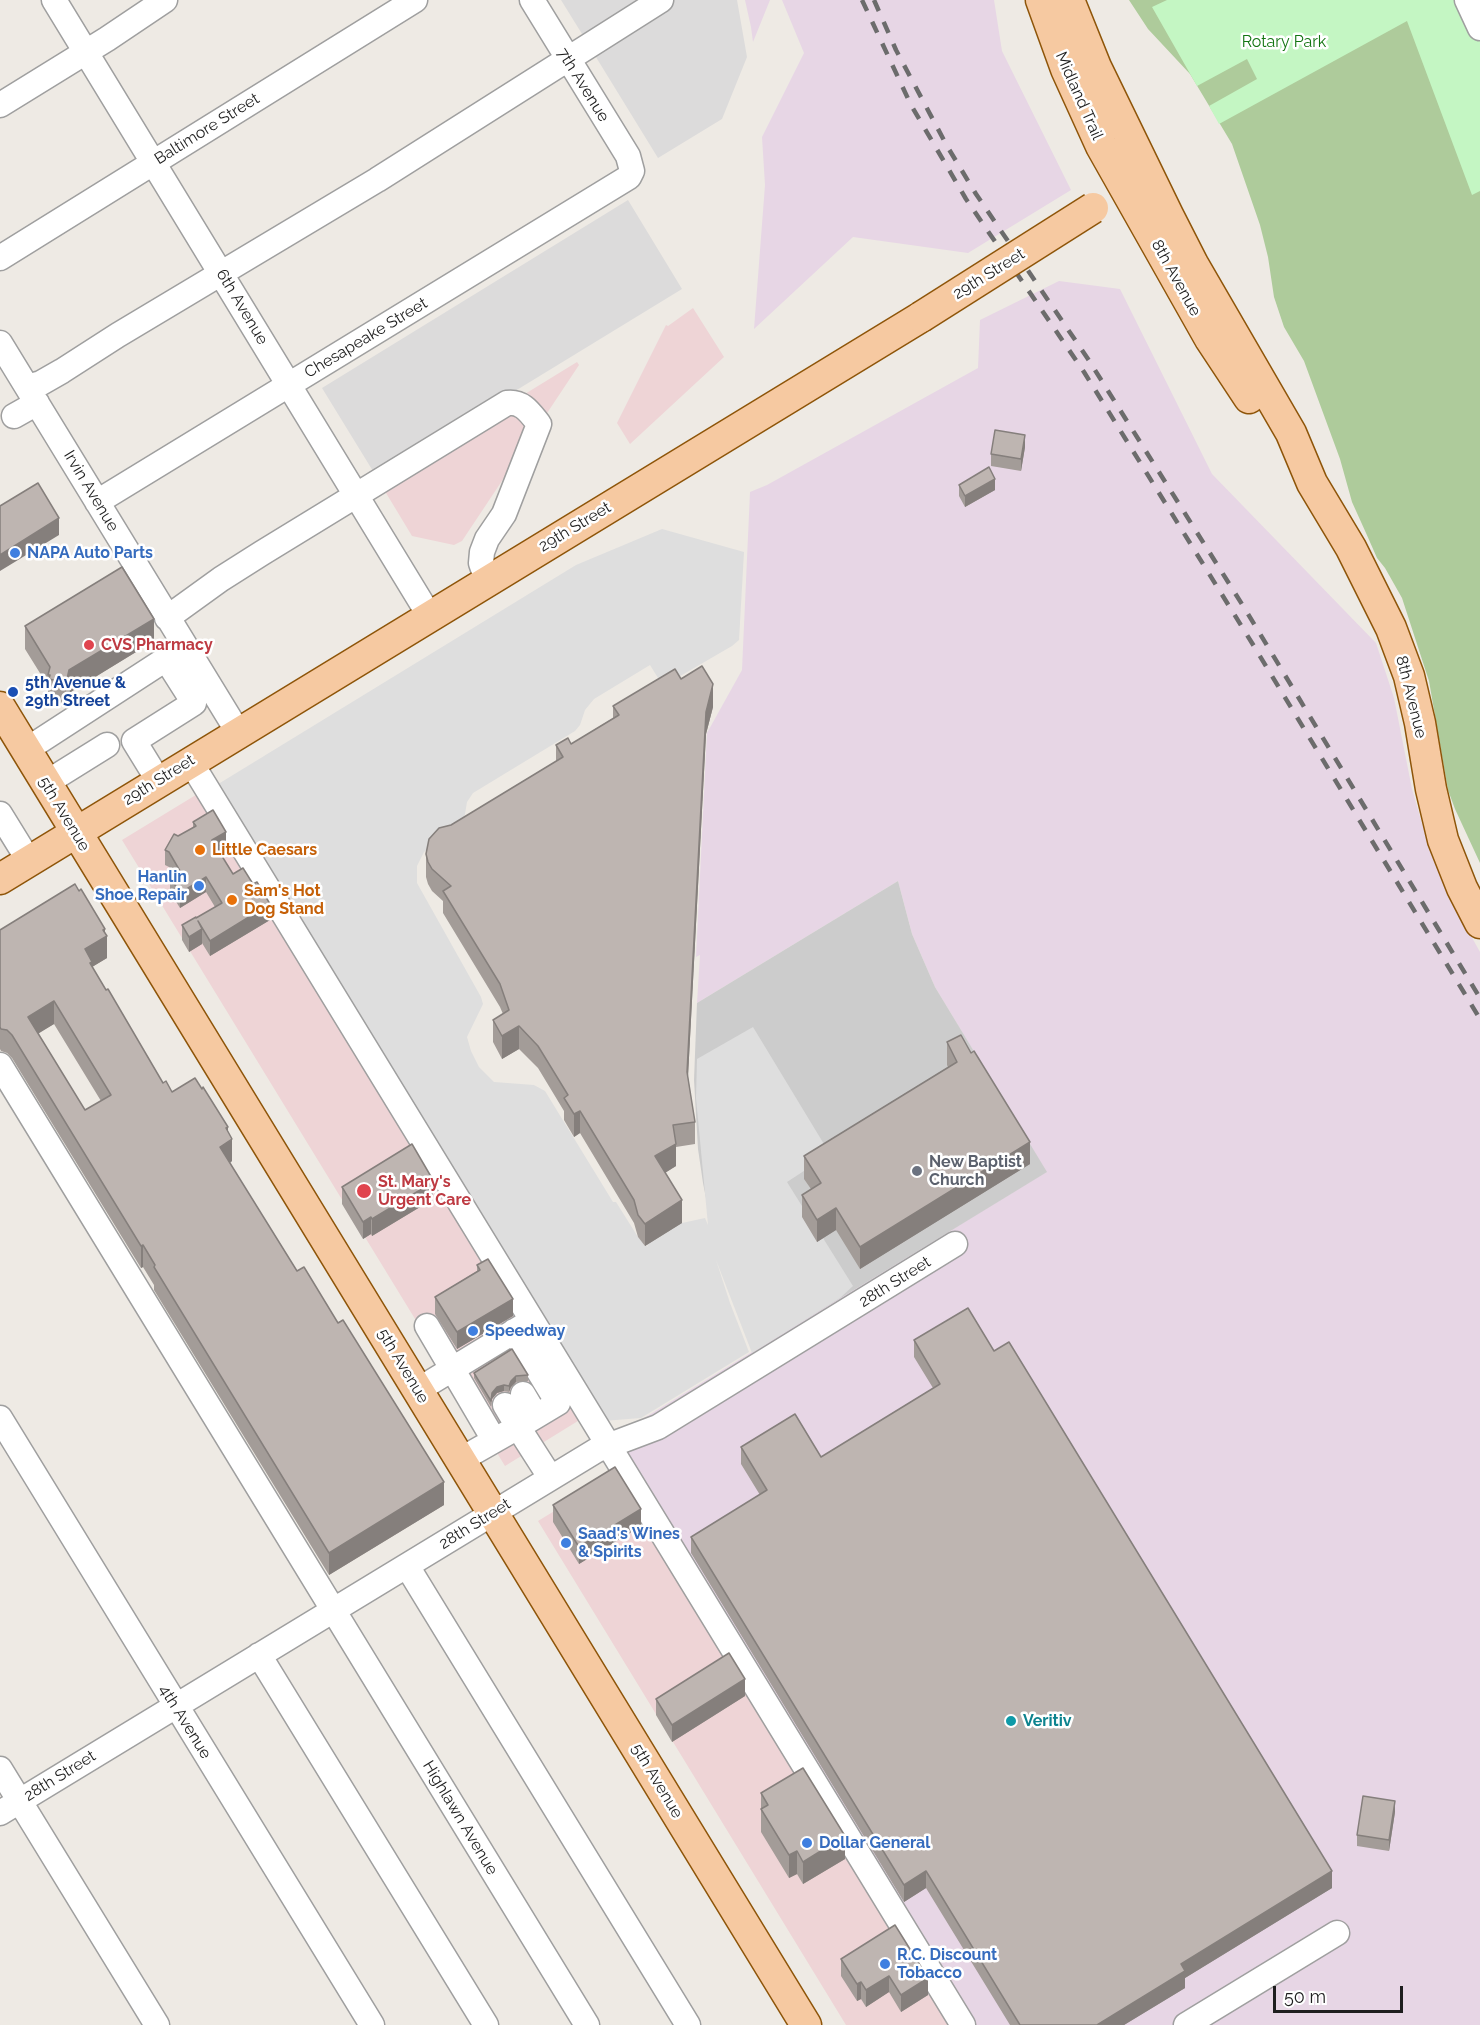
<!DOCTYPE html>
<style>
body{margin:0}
#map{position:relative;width:1480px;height:2025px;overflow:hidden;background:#eeeae4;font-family:Raleway,sans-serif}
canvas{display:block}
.scale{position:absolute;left:1273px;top:1986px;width:130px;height:27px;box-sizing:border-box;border:3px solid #1e1e1e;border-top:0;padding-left:8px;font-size:18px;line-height:21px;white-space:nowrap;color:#1e1e1e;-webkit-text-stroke:4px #fff;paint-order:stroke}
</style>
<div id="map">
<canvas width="1480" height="2025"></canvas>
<div class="scale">50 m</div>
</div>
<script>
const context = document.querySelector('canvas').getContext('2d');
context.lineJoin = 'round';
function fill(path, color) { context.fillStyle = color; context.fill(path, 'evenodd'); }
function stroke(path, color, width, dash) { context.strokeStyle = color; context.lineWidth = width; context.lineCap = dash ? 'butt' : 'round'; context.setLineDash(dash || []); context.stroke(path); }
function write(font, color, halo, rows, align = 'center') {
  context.font = font + ' Raleway,sans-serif'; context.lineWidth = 5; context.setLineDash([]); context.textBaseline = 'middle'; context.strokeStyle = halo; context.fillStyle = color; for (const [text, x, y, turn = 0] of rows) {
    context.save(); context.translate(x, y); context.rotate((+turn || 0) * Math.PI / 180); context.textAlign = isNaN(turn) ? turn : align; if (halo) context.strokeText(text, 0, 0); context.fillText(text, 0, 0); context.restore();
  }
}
fill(new Path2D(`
 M561,0H642L587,42Z
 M671,0H737L747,57L722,119L658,158L591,49Z
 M628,200L682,289L376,476L322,388Z`), '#dcdbdb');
fill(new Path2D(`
 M693,308L724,357L630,444L617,423L666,325L668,326Z
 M577,362L579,365L462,541L454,545L412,536L380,483Z
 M204,790L586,1416L505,1466L122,840Z
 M620,1471L959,2025H846L538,1521Z`), '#eed4d6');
fill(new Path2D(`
 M745,0H770L753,42L751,27Z
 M782,0H994L1002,51L1071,190L968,253L853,237L754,329L765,185L762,137L804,53Z
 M1059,281L1120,289L1212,474L1376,643L1394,698L1412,789L1430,851L1450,898L1480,952V2025H973L613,1437L1046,1172L935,987L912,934L898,881L697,1003L700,955L696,957L707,733L742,670L750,492L767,485L978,368L980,320Z`), '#e7d6e5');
fill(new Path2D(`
 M898,881L912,934L935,987L1047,1172L754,1351L710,1218L703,1183L698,1149L694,1080L697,1003Z`), '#ccc');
fill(new Path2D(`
 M1129,0H1447L1480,76V863L1455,809L1448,790L1429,681L1402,598L1385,568L1377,558L1366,533L1352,502L1340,459L1304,361L1284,327L1274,297L1268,257L1260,225L1232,144L1190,74L1148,29Z`), '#aecb9b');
fill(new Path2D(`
 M1167,0H1480V191L1472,195L1407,21L1219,124L1209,106L1257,79L1247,59L1197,86L1152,7Z`), '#c4f6c3');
fill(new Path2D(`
 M662,529L744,552L739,640L732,646L663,686L650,665L594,699L585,710L580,725L575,731L473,793L467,802L464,820L424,852L417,866V883L481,997L483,1004L467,1037L471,1051L479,1067L494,1082L534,1085L545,1091L613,1202H616L638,1237L648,1247L647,1244L682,1223L705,1218L708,1225L696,1098L697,1059L753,1027L830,1154L787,1182L807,1214L817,1242L823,1238L853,1286L840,1298L752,1353L716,1260L730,1303L749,1352L641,1418L603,1421L215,786L576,565Z`), '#dedede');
const minor = new Path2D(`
 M54,0L429,615
 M1467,0L1480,28
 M0,105L107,39L165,0
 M0,258L415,0
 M0,343L238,732
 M27,387L41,383L62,371L118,335L377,180L661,0
 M14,416L37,403
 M97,502L629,177L632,171L628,156L532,0
 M167,618L221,579L262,553L507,403C523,401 530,413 539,424L504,514L487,539L482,552L481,563L487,580
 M26,750L166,659L194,703L134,741L158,780
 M190,761L963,2025
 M46,783L107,745
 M0,814L29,861
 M0,1065L587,2025
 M427,1326L494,1440
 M418,1390L528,1323
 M523,1394L536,1416
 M505,1405L518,1427L558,1403L514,1331
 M0,1418L372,2025
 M460,1460L518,1427L550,1477
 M407,1566L688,2025
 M259,1655L486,2025
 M0,1769L157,2025
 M0,1813L597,1450L658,1427L955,1244
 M1186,2025L1337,1933`);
const major = new Path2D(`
 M1041,0L1066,69L1101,146L1210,339L1249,398
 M1069,0L1096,67L1168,215L1193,264L1291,433L1312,483L1351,548L1391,628L1409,676L1420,723L1431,789L1443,840L1462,888L1480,923
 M0,707L806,2025
 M0,879L921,317`);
stroke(minor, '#9f9f9f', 27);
stroke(major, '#8e5509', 33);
stroke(minor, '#fff', 24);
stroke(major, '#f6c9a1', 30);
stroke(new Path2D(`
 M862,0L911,105L966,199L1084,372L1252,643L1480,1019
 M874,0L896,50L947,146L976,194L1088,359L1245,609L1480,998`), '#6c6c6c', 4.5, [12, 12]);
const majorBridge = new Path2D(`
 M921,317L1093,208`);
stroke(majorBridge, '#8e5509', 33, []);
stroke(majorBridge, '#f6c9a1', 30);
fill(new Path2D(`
 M1025,447L1021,471L991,466V454Z
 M959,485L995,490L965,507L959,496Z
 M25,626L154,641L69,693L67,702L64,701L63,704L49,701V698L48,697V686L25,649Z
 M681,679L713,707L706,734L688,1077L695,1122V1144L676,1147V1166L665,1173L682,1223L645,1246L638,1237L634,1223L580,1133L574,1137L564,1120V1111L538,1068L519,1049L502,1059L493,1042V1020L503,1014L500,1007L443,913V901L432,891L428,884L426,877V854L451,825L556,761V745L571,744L613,718V706Z
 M193,822L226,847L219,852L233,874L270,920L210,956L202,943V944L189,952L182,940V925L196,918L215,907L206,892L180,908L170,892V877L174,875L169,867L165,865V850L193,827Z
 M0,930L105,932L107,958L92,967L163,1083L172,1092L228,1132L232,1161L230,1163L297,1271L444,1505L329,1575L154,1290V1285L143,1267L141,1268L12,1058L7,1053L1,1051L0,1049ZM54,1024L101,1101L85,1110L38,1033Z
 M947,1042L1030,1164L860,1269L836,1230L817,1242L802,1217V1195L811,1189L804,1179V1156L948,1067L947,1065Z
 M342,1187L433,1197L430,1199V1201L372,1236L371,1234L363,1239L342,1204Z
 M477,1265L513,1316L457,1349L435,1314V1297L477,1271Z
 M914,1340L994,1351L1332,1888L1185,1978V1988L1124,2025H1010L926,1888L904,1902L691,1553V1537L760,1495L741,1464V1447L821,1457L933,1388L914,1357Z
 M474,1373L528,1375V1381L516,1382L511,1387L509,1392L504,1391L497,1393L492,1399L491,1407L474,1378Z
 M553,1505L641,1526L579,1564L553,1522Z
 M745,1696L672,1742L656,1715V1699Z
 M761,1793L845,1859L803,1884L797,1874L789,1878L761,1832Z
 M1395,1812L1389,1851L1357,1846V1835Z
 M895,1925L928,1995L901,2012L889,1992L866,2007L861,1999L857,2001L841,1976V1959Z`), '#a39c98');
fill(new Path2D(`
 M1025,435V447L1021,471V459Z
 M995,479V490L965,507V496Z
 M59,518V535L0,571V555Z
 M154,619V641L69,693L67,702V679L69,670Z
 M713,684V707L706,734L687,1095V1072L706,712Z
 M226,832V847L212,856V840Z
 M206,877V892L180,908V893Z
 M270,904V920L210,956V941Z
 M105,929V937L107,936V958L92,967L90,986L85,949Z
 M202,929V944L189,952V937Z
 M54,1001V1024L28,1040V1017Z
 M519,1026V1049L502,1059V1036Z
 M580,1111V1133L574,1137V1114Z
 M228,1127V1142L232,1139V1161L220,1169V1147L226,1128Z
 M1030,1142V1164L860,1269V1247Z
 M676,1144V1166L655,1179V1156Z
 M433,1180V1197L430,1199V1201L372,1236V1219Z
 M682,1200V1223L645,1246V1224Z
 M836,1208V1230L817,1242V1220Z
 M371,1217V1234L363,1239V1222Z
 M143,1245V1267L141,1268V1246Z
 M513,1299V1316L457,1349V1332Z
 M516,1376V1382L511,1387L509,1392V1386L511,1381Z
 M504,1385V1391L497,1393L492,1399L491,1407L492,1393L497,1387Z
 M444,1482V1505L329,1575V1553Z
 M641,1509V1526L579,1564V1547Z
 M745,1679V1696L672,1742V1725Z
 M1395,1801V1812L1389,1851V1840Z
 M845,1836V1859L803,1884V1862Z
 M797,1851V1874L789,1878V1855Z
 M926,1871V1888L904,1902V1885Z
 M1332,1871V1888L1185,1978V1988L1124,2025H1097L1181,1964Z
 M889,1976V1992L866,2007V1990Z
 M928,1978V1995L901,2012V1995Z
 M861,1982V1999L857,2001V1984Z`), '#857f7c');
const building = new Path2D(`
 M995,430L1025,435L1021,459L991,454Z
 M989,467L995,479L965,496L959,485Z
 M38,483L59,518L0,555V506Z
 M122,567L154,619L69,670L67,679H64L63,682L49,679L50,675H48L50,667L25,626Z
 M702,666L713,684L706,712L687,1072L695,1122L673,1125L676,1144L655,1156L682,1200L645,1224L638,1215L634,1200L580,1111L574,1114L564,1098L568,1095L538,1046L519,1026L502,1036L493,1020L509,1010L500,984L443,891L451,886L432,869L428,862L426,854L429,839L439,828L451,825L563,757L556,745L568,738L571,744L619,715L613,706L675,669L681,679Z
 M213,810L226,832L212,840L233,874L243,868L253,884L257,882L270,904L210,941L198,921L202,929L189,937L182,925L196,917V918L222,903L206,877L180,893L170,877L180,871L169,852L165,850L174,834L178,836L196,826L193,822Z
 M75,884L79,891L81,889L105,929L103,930L107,936L85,949L92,962L90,963L106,990L108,989L163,1083L166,1081L172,1092L195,1078L202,1089L203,1087L228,1127L226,1128L232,1139L220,1147L297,1271L304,1267L338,1323L343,1320L444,1482L329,1553L154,1267L155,1265L143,1245L141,1246L12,1035L7,1030L1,1029L0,1027V930ZM54,1001L111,1095L85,1110L28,1017Z
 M961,1035L971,1053L974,1051L1030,1142L860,1247L836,1208L817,1220L802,1195L821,1183L804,1156L957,1062L947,1042Z
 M412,1144L433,1180L429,1182L430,1184L372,1219L371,1217L363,1222L342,1187Z
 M488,1259L513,1299L457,1332L435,1297L480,1270L477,1265Z
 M968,1308L994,1351L1009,1342L1332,1871L1181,1964L1185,1971L1097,2025H1020L926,1871L904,1885L691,1537L767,1490L741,1447L795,1414L821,1457L940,1384L914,1340Z
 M512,1349L528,1375L516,1376L511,1381L509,1386L504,1385L497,1387L492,1393L491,1401L474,1373Z
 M615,1467L641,1509L579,1547L553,1505Z
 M729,1653L745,1679L672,1725L656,1699Z
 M803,1768L845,1836L803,1862L797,1851L789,1855L761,1809L768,1805L761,1793Z
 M1363,1796L1395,1801L1389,1840L1357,1835Z
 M895,1925L928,1978L901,1995L889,1976L866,1990L861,1982L857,1984L841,1959Z`);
fill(building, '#beb5b1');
stroke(building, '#857f7c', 1.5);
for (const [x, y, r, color] of [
 [15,553,6,"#3f7fe0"],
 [89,645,6,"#e0444e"],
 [13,692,6,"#1a4fb4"],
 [200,850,6,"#e8710a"],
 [199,886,6,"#3f7fe0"],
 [232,900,6,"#e8710a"],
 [917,1171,6,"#6b7280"],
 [364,1191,8,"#e0444e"],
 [473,1331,6,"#3f7fe0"],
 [566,1543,6,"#3f7fe0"],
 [1011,1721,6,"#0f9aa8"],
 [807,1843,6,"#3f7fe0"],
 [885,1964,6,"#3f7fe0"]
]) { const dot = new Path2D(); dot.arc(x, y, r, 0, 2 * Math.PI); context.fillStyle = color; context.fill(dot); stroke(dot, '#fff', 2); }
write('16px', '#137512', '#fff', [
 ["Rotary Park",1284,42]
]);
write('16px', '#1e1e1e', '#fff', [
 ["7th Avenue",583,85,58],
 ["Midland Trail",1079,96,66],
 ["Baltimore Street",207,129,-32],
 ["29th Street",989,274,-32],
 ["8th Avenue",1176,278,61],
 ["6th Avenue",242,307,59],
 ["Chesapeake Street",366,338,-31],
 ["Irvin Avenue",91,491,59],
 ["29th Street",575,527,-31],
 ["8th Avenue",1411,697,76],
 ["29th Street",159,780,-32],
 ["5th Avenue",64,814,59],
 ["28th Street",895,1282,-32],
 ["5th Avenue",403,1366,59],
 ["28th Street",475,1524,-32],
 ["4th Avenue",185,1722,58],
 ["28th Street",60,1776,-32],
 ["5th Avenue",657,1781,59],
 ["Highlawn Avenue",460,1818,59]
]);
write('bold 16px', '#366cbe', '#fff', [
 ["NAPA Auto Parts",27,553],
 ["Hanlin",187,877,"right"],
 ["Shoe Repair",187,895,"right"],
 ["Speedway",485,1331],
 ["Saad's Wines",578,1534],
 ["& Spirits",578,1552],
 ["Dollar General",819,1843],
 ["R.C. Discount",897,1955],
 ["Tobacco",897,1973]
], 'left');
write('bold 16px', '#be3a42', '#fff', [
 ["CVS Pharmacy",101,645],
 ["St. Mary's",378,1182],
 ["Urgent Care",378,1200]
], 'left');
write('bold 16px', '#164399', '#fff', [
 ["5th Avenue &",25,683],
 ["29th Street",25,701]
], 'left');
write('bold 16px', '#c56008', '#fff', [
 ["Little Caesars",212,850],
 ["Sam's Hot",244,891],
 ["Dog Stand",244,909]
], 'left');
write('bold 16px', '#5b616d', '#fff', [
 ["New Baptist",929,1162],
 ["Church",929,1180]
], 'left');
write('bold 16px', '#0d838f', '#fff', [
 ["Veritiv",1023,1721]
], 'left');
</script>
